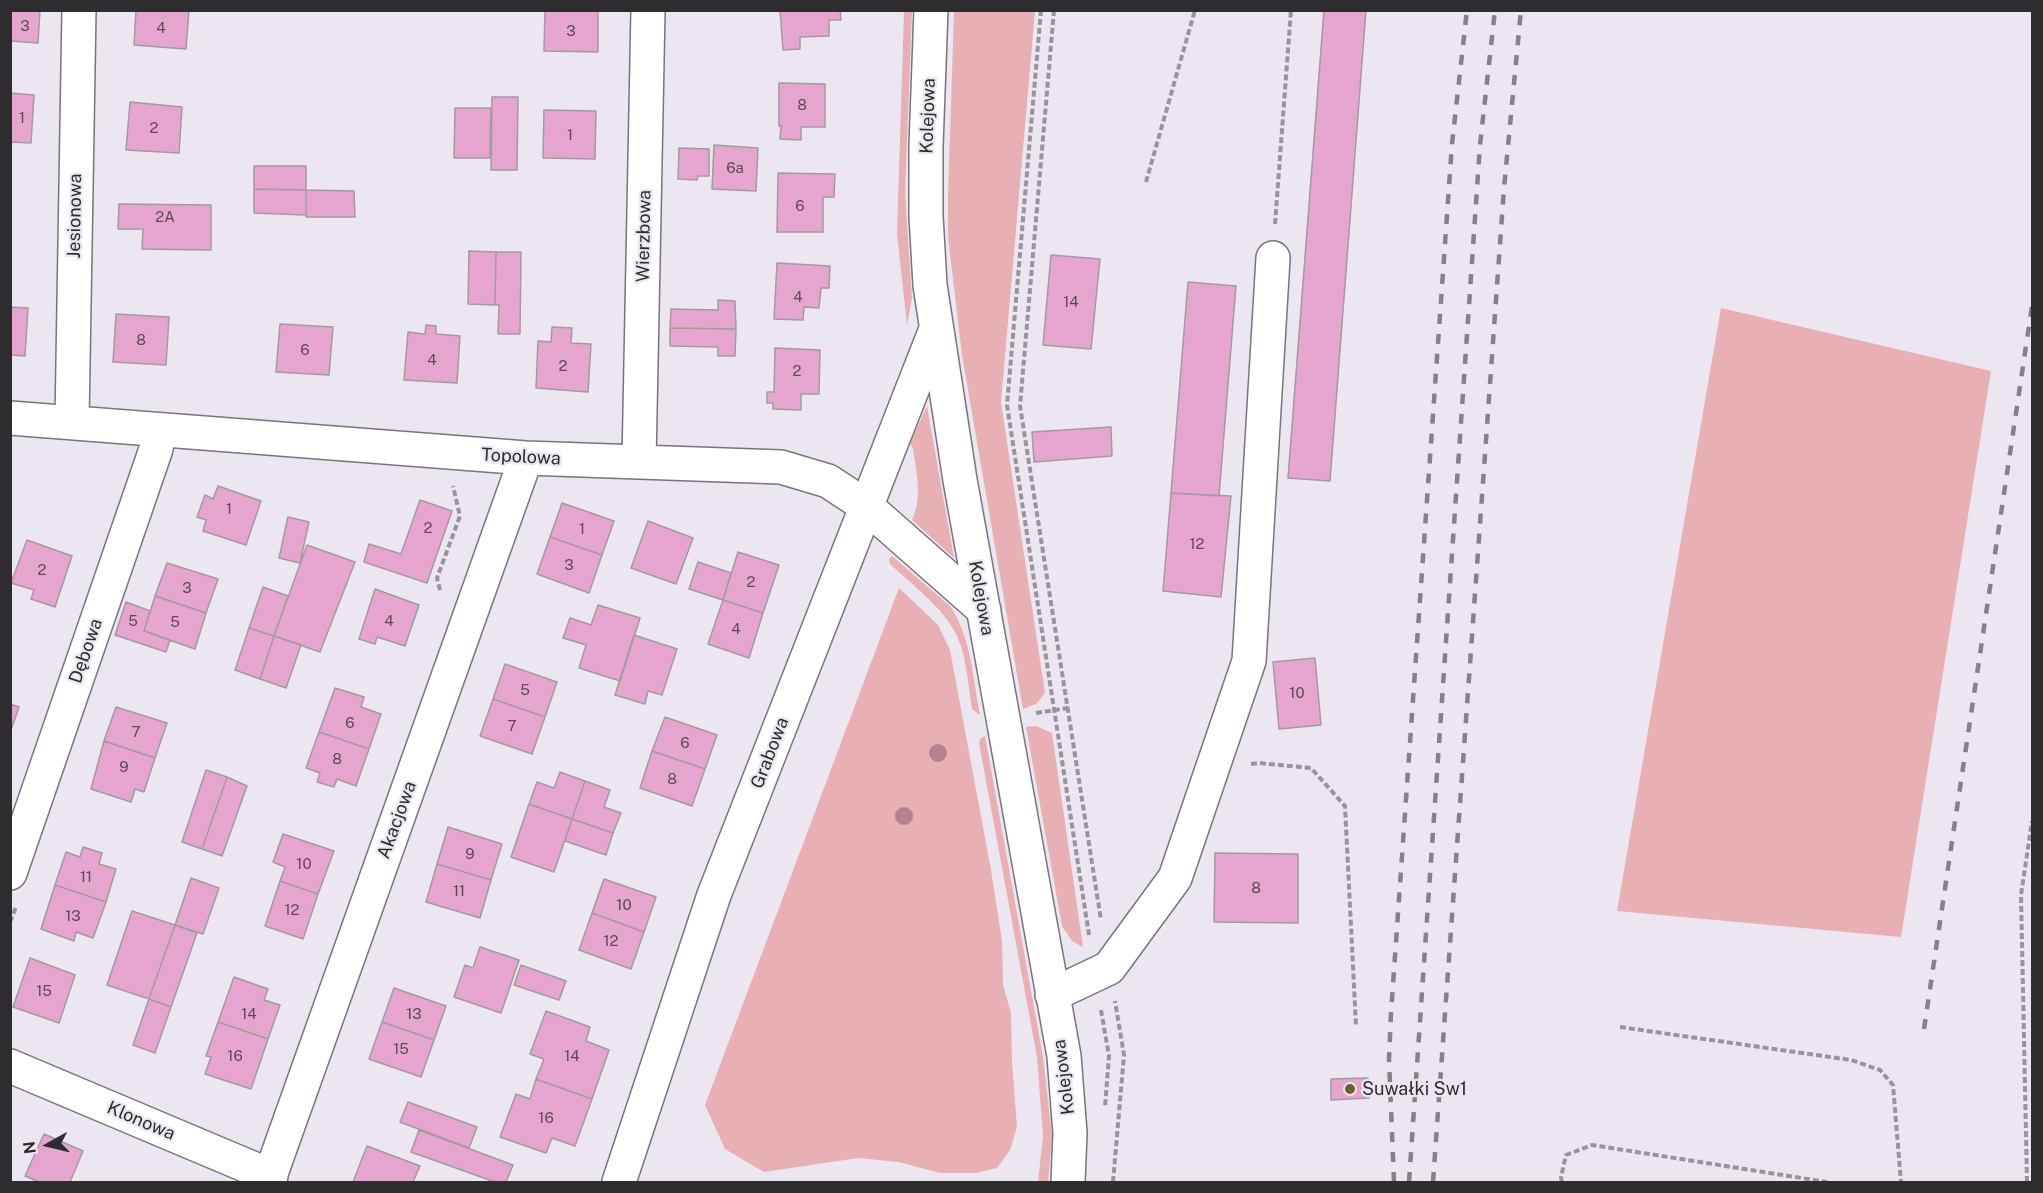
<!DOCTYPE html>
<meta charset="utf-8">
<style>
body{margin:0}
#map{position:relative;width:2043px;height:1193px;overflow:hidden;background:#ebe6ef;font-family:"Public Sans",sans-serif}
canvas{display:block}
.frame{position:absolute;inset:0;border:12px solid #2e2c2f;pointer-events:none}
.north{position:absolute;left:18px;top:1115px;width:60px;height:60px;-webkit-text-stroke:4px #ebe6ef;paint-order:stroke;rotate:262deg;font-size:16px;font-weight:700;line-height:24px;text-align:center;color:#2e2c2f}
.north::after{content:'';display:block;margin:auto;width:21px;height:27px;background:#2e2c2f;clip-path:polygon(50% 0,100% 100%,50% 72%,0 100%)}
</style>
<div id="map">
<canvas width="2043" height="1193"></canvas>
<div class="frame"></div>
<div class="north">N</div>
</div>
<script>
const context = document.querySelector('canvas').getContext('2d');
context.lineJoin = 'round';
function fill(path, color) { context.fillStyle = color; context.fill(path, 'evenodd'); }
function stroke(path, color, width, dash) { context.strokeStyle = color; context.lineWidth = width; context.lineCap = dash ? 'butt' : 'round'; context.setLineDash(dash || []); context.stroke(path); }
function write(font, color, halo, rows, align = 'center') {
  context.font = font + ' "Public Sans",sans-serif'; context.lineWidth = 4.5; context.setLineDash([]); context.textBaseline = 'middle'; context.strokeStyle = halo; context.fillStyle = color; for (const [text, x, y, turn = 0] of rows) {
    context.save(); context.translate(x, y); context.rotate((+turn || 0) * Math.PI / 180); context.textAlign = isNaN(turn) ? turn : align; if (halo) context.strokeText(text, 0, 0); context.fillText(text, 0, 0); context.restore();
  }
}
fill(new Path2D(`
 M904,11H912L905,193L912,298L907,325L897,234Z
 M954,11H1035L1001,402L1045,693L1036,704L1023,709L962,355L948,237V196Z
 M1721,308L1991,371L1901,937L1617,911Z
 M927,406L954,558L912,520C923,497 916,472 913,448L910,443Z
 M892,556L950,606C971,637 973,678 980,715L972,709C968,685 967,658 957,636C945,609 911,584 890,564L889,559Z
 M899,588L938,625L950,650L991,870L1002,941L1003,985L1011,1013L1012,1062L1017,1127L1010,1150L997,1168L976,1173H940L899,1162L858,1158L764,1172L725,1149L705,1105Z
 M1036,726L1052,733L1083,947L1072,941L1062,926L1026,727Z
 M985,736L1043,1057L1052,1136L1048,1182H1038L1043,1136L1037,1057L979,743L980,739Z`), '#e8afb5');
const building = new Path2D(`
 M10,10H40L38,43L10,41Z
 M136,10H189L186,49L134,45Z
 M545,10H598V52L544,51Z
 M780,10H840L841,20H829V36L800,37V49L783,50Z
 M1324,10H1366L1330,481L1288,478Z
 M779,83L825,84V127H801V140L780,139L781,126H779Z
 M10,93L34,95L31,143L10,142Z
 M492,97H518L517,170H491Z
 M130,102L182,107L179,153L126,150Z
 M455,108H491L490,158H454Z
 M544,110L596,111L595,159L543,158Z
 M714,145L758,148L756,191L712,189Z
 M679,148L709,149V176H698L697,180L678,179Z
 M254,166H306V190L254,189Z
 M778,173L835,174L834,197H823V232H777Z
 M254,189L306,190V215L254,213Z
 M306,190L354,191L355,217H306Z
 M119,204L211,205V250L142,249L143,229H118Z
 M469,251L496,252L495,305L468,304Z
 M496,252H521L520,334H498L499,305H495Z
 M1051,255L1100,259L1091,349L1043,345Z
 M777,263L830,266L829,288H821L819,308L804,307L803,320L774,319Z
 M1188,282L1236,286L1219,496L1171,493Z
 M718,300L735,301L736,329L670,328L671,309L718,310Z
 M10,307L28,308L25,356L10,355Z
 M116,314L169,317L166,365L113,362Z
 M280,324L333,327L329,375L276,372Z
 M426,325L436,326V334L460,336L457,383L404,380L408,332L425,334Z
 M552,327L572,328L571,343L591,344L588,392L536,388L538,341L551,342Z
 M670,328L736,329L735,356H718V347L670,346Z
 M775,348L820,350L819,394H801V410L773,409V403H767V392H774Z
 M1111,427L1112,456L1034,462L1032,432Z
 M218,486L261,501L246,545L203,531L206,520L197,517L205,495L213,499Z
 M1171,493L1231,496L1221,597L1163,591Z
 M420,500L452,511L427,583L364,562L369,544L401,554Z
 M562,503L614,521L602,555L550,537Z
 M288,517L309,522L300,563L279,558Z
 M648,521L693,538L676,584L631,568Z
 M550,537L602,555L589,593L537,574Z
 M27,540L72,556L55,607L31,599L34,590L11,583Z
 M307,545L355,562L320,652L274,636Z
 M738,552L779,565L763,613L723,600Z
 M698,562L731,573L723,600L689,589Z
 M167,563L218,579L206,613L155,596Z
 M263,587L288,596L274,636L249,628Z
 M375,589L419,605L405,646L377,637L375,644L359,639Z
 M155,596L206,613L195,649L144,631Z
 M723,600L763,613L749,658L708,644Z
 M126,602L150,611L144,631L170,640L166,652L115,635Z
 M598,605L640,618L620,681L579,668L586,645L563,638L570,618L591,625Z
 M249,628L274,636L260,679L235,670Z
 M634,635L677,649L662,695L648,691L645,704L615,695Z
 M274,636L301,645L286,688L260,679Z
 M1315,658L1321,725L1279,729L1273,662Z
 M505,664L557,682L545,717L493,699Z
 M335,688L364,697L361,707L381,714L369,749L319,732Z
 M493,699L545,717L532,754L480,736Z
 M10,704L19,707L10,733Z
 M116,707L167,723L155,758L104,741Z
 M665,717L717,735L705,769L652,751Z
 M319,732L369,749L356,786L337,779L334,787L317,782L320,773L306,768Z
 M104,741L155,758L144,792L135,789L131,802L91,789Z
 M652,751L705,769L692,806L640,788Z
 M206,770L227,777L202,849L182,842Z
 M560,772L585,781L572,819L529,804L537,782L554,788Z
 M227,777L247,786L222,856L202,849Z
 M585,781L610,790L604,807L621,813L613,833L572,819Z
 M529,804L572,819L554,872L511,857Z
 M572,819L613,833L606,855L565,841Z
 M448,827L502,844L491,880L437,864Z
 M283,834L334,851L318,894L280,881L285,867L273,862Z
 M83,847L102,853L99,864L116,869L106,902L55,885L66,852L80,857Z
 M1215,853L1298,854V923L1214,922Z
 M437,864L491,880L480,918L426,902Z
 M191,878L219,888L203,934L175,925Z
 M604,879L656,897L644,932L592,913Z
 M280,881L318,894L303,939L265,926Z
 M55,885L106,902L93,938L76,932L74,941L41,929Z
 M132,911L175,925L149,999L107,985Z
 M592,913L644,932L631,969L579,950Z
 M175,925L197,933L171,1007L149,999Z
 M480,947L519,960L501,1013L454,997L465,965L473,968Z
 M30,958L75,975L59,1023L13,1007Z
 M521,965L566,981L559,1000L514,985Z
 M234,977L268,989L264,1000L280,1005L268,1039L218,1022Z
 M394,988L446,1006L434,1040L382,1022Z
 M149,999L171,1007L155,1053L133,1045Z
 M546,1011L590,1027L586,1041L609,1050L592,1099L536,1079L544,1059L530,1054Z
 M218,1022L268,1039L251,1089L205,1074L211,1057L206,1056Z
 M382,1022L434,1040L421,1077L369,1059Z
 M1368,1078L1369,1098L1331,1100V1079Z
 M536,1079L592,1099L575,1146L552,1138L546,1153L500,1137L516,1094L530,1099Z
 M408,1102L477,1127L469,1148L400,1122Z
 M419,1130L513,1165L506,1182H495L411,1152Z
 M44,1134L83,1151L70,1182H39L25,1176Z
 M367,1146L420,1166L413,1182H353Z`);
fill(building, '#e6a5ce');
stroke(building, '#a39a9f', 1.5);
const minor = new Path2D(`
 M931,10L926,146V216L930,285L960,480L1064,1056L1070,1133L1068,1182
 M10,418L526,458L781,467L828,481L866,506L984,610
 M72,421L79,10
 M639,462L648,10
 M10,873L156,449L159,430
 M1052,995L1109,968L1175,878L1249,661L1273,258
 M10,1066L271,1176
 M268,1182L526,458
 M619,1182L714,895L936,329`);
stroke(minor, '#78747c', 36);
stroke(new Path2D(`
 M1041,10L1007,405L1089,935
 M1054,10L1020,406L1101,920
 M1146,182L1195,10
 M1275,224L1291,10
 M440,590L437,578L460,516L453,486
 M1036,713L1068,708
 M1251,764L1259,763L1311,768L1345,806L1356,1026
 M10,922L16,907
 M1101,1010L1109,1056L1105,1107
 M1620,1027L1851,1060L1880,1070L1893,1085L1901,1182
 M1113,1182L1124,1055L1115,1001
 M1562,1182L1561,1177L1566,1155L1592,1145L1827,1182
 M2027,1182L2021,895L2032,821`), '#98949b', 4, [6, 3]);
stroke(minor, '#fff', 33);
stroke(new Path2D(`
 M1924,1029L2032,306
 M1394,1182L1389,1059L1391,1013L1452,144L1467,10
 M1409,1182L1480,145L1495,10
 M1433,1182L1504,188L1521,10`), '#848187', 4.5, [10, 10]);
context.fillStyle = '#b68290';
for (const [x, y] of [
 [938,753],
 [904,816]
]) { context.beginPath(); context.arc(x, y, 9, 0, 2 * Math.PI); context.fill(); }
for (const [x, y, r, color] of [
 [1350,1089,6,"#68622f"]
]) { const dot = new Path2D(); dot.arc(x, y, r, 0, 2 * Math.PI); context.fillStyle = color; context.fill(dot); stroke(dot, '#ebe6ef', 2); }
write('15px', '#5c4a57', null, [
 ["3",25,26],
 ["4",161,28],
 ["3",571,31],
 ["8",802,105],
 ["1",22,118],
 ["2",154,128],
 ["1",570,135],
 ["6a",735,168],
 ["6",800,206],
 ["2A",165,217],
 ["4",798,297],
 ["14",1071,302],
 ["8",141,340],
 ["6",305,350],
 ["4",432,360],
 ["2",563,366],
 ["2",797,371],
 ["1",229,509],
 ["2",428,528],
 ["1",582,529],
 ["12",1197,544],
 ["3",569,565],
 ["2",42,570],
 ["2",751,582],
 ["3",187,588],
 ["5",133,621],
 ["4",389,621],
 ["5",175,622],
 ["4",736,629],
 ["5",525,690],
 ["10",1297,693],
 ["6",350,723],
 ["7",512,726],
 ["7",136,732],
 ["6",685,743],
 ["8",337,759],
 ["9",124,767],
 ["8",672,779],
 ["9",470,854],
 ["10",304,864],
 ["11",86,877],
 ["8",1256,888],
 ["11",459,891],
 ["10",624,905],
 ["12",292,910],
 ["13",73,916],
 ["12",611,941],
 ["15",44,991],
 ["14",249,1014],
 ["13",414,1014],
 ["15",401,1049],
 ["16",235,1056],
 ["14",572,1056],
 ["16",546,1118]
]);
write('18px', '#2e2c2f', '#ebe6ef', [
 ["Kolejowa",928,116,-88],
 ["Jesionowa",75,216,-89],
 ["Wierzbowa",644,236,-89],
 ["Topolowa",521,457,3],
 ["Kolejowa",981,598,80],
 ["Dębowa",86,651,-71],
 ["Grabowa",770,753,-69],
 ["Akacjowa",397,820,-70],
 ["Kolejowa",1064,1077,-97],
 ["Klonowa",141,1121,23]
]);
write('18px', '#2e2c2f', '#ebe6ef', [
 ["Suwałki Sw1",1362,1089]
], 'left');
</script>
